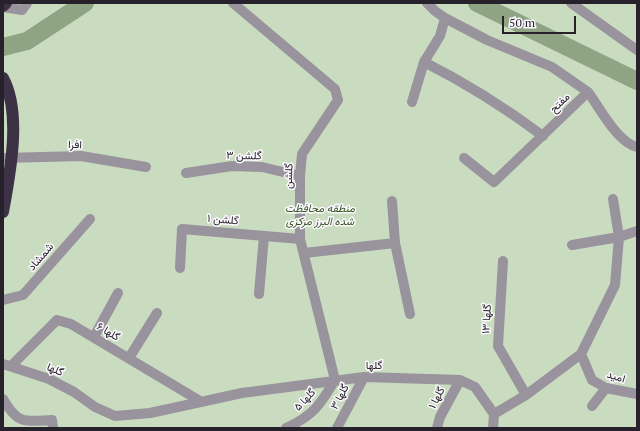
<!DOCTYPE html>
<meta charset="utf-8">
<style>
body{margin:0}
#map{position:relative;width:640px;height:431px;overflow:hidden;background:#f3e8fc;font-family:"PT Serif",serif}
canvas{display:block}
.frame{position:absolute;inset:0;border:4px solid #26212a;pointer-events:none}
.scale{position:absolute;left:502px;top:16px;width:74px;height:18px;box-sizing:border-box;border:2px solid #26212a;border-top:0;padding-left:5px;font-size:12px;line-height:14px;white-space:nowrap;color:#26212a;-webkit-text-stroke:3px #fcf9fe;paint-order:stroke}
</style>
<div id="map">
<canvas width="640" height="431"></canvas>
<div class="frame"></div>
<div class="scale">50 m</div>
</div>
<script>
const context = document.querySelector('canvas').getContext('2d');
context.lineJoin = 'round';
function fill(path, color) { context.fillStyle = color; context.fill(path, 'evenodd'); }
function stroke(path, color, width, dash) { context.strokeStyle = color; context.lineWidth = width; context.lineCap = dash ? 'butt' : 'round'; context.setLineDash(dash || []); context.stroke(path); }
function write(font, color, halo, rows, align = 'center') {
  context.font = font + ' "PT Serif",Vazirmatn,serif'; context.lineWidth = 3; context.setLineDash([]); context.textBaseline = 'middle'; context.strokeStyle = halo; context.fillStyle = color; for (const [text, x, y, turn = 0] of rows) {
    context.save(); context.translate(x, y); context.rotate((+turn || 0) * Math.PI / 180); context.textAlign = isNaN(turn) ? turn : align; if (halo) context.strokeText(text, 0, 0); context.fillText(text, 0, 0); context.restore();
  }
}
fill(new Path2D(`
 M3,3H637V428H3Z`), '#c9dcbf');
stroke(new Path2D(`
 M477,3L637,81
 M3,47L27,41L85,3`), '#8ea482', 18);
stroke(new Path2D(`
 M233,3L335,89L338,100L302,154L300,176V239L335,380C320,405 313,416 286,428
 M571,3L637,50
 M3,7L22,10L27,3
 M445,18L487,40L552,67L588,92
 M424,62L440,36L445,18L435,11L427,3
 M412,102L424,62C468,84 504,107 543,136
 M3,158L81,156L146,167
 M464,158L494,182L588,92C600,108 617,142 637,147
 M186,173L232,166L262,167L300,176
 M392,201L395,243L410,314
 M572,245L619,237L613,199
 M304,253L395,243
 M503,261L498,346L526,395
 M180,268L182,229L300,239
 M259,294L264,236
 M3,300L23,295L90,219
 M94,337L118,293
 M581,354L592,380L606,388L637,394
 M129,358L157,313
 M3,364L49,379L74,392L95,407L115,416L150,413L242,393L364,377L460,380L475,387L494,414
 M11,366L57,320L71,324L200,401
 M3,399C18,425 24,421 52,420L53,428
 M592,406L606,388
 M494,414L526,395L581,354L615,285L619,237L637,231
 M337,428L364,377
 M437,428L440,417L460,380
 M493,428L494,414`), '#99939d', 10);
stroke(new Path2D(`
 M3,6L6,3
 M3,78C22,113 10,173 3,212`), '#3d3245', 12);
write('11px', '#26212a', '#fcf9fe', [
 ["مفتح",560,103,-44],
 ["افرا",75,145,2],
 ["گلشن ۳",244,156,1],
 ["گلشن",289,176,-88],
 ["گلشن ۱",223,220,5],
 ["شمشاد",41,257,-49],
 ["گلها ۱۳",487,319,-87],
 ["گلها ۶",108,332,31],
 ["گلها",374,366],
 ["گلها",55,370,24],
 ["امید",616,377,17],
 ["گلها ۳",340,397,-62],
 ["گلها ۱",437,398,-63],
 ["گلها ۵",305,400,-47]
]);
write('italic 11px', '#365422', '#fcf9fe', [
 ["منطقه محافظت",320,209],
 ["شده البرز مرکزی",320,222]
]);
</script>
